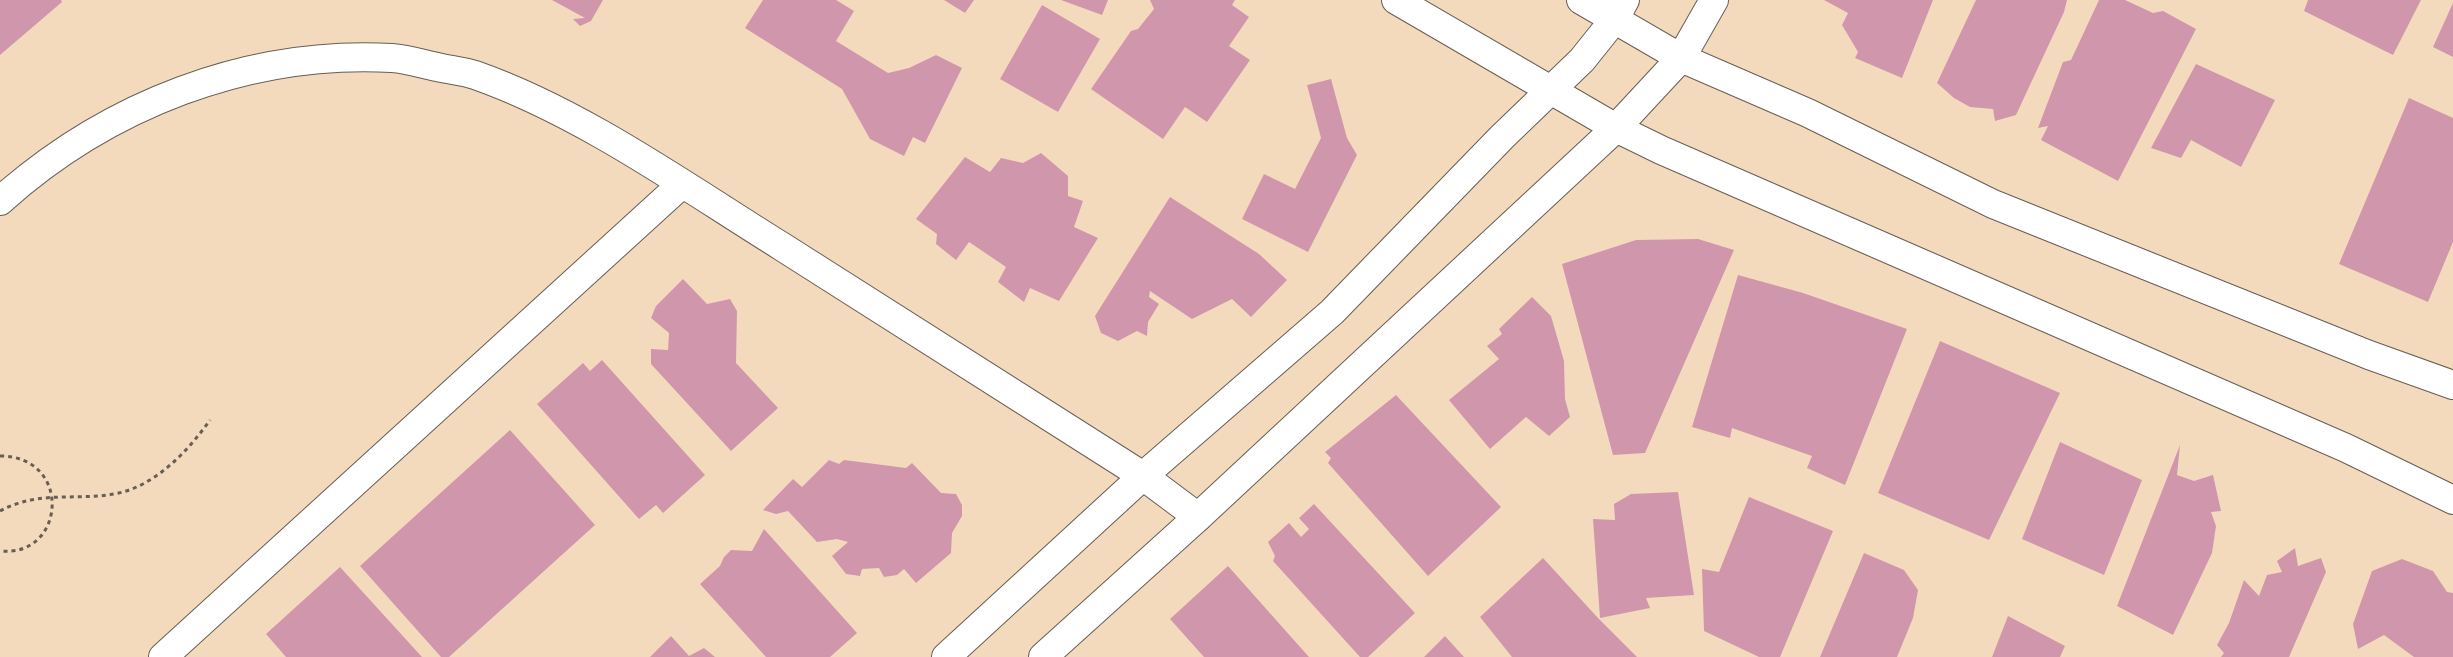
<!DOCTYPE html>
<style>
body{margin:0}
canvas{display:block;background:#f4dabd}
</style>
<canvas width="2453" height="657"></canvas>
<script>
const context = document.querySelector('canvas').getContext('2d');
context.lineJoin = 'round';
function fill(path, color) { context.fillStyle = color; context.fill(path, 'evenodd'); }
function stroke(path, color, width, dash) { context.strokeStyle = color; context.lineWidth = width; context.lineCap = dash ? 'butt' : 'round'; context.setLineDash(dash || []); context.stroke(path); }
fill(new Path2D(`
 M0,0H61L62,2L0,55Z
 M552,0H603L591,21L580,26L573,19L585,18Z
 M763,0H836L854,11L836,41L888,73L909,68L936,55L962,68L925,143L913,137L904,156L870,139L842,89L745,28Z
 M944,0H974L965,13Z
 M1061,0H1108L1102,15Z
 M1150,0H1235L1232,5L1249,17L1229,46L1250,60L1207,122L1185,107L1163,139L1091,89L1131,31L1138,29L1154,9Z
 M1824,0H1933L1902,78L1855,58L1858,52L1842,25L1848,13Z
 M1976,0H2067L2064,12L2016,115L1995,121L1993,109L1970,107L1954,98L1937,83Z
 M2099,0H2125L2153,13L2163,11L2196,29L2118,181L2041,140L2048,126L2038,128L2063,62L2071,60Z
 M2308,0H2421L2393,55L2304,11Z
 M2453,3V57L2433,47Z
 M1042,5L1100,39L1058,112L1000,79Z
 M2196,64L2275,100L2241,167L2191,140L2181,158L2151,148Z
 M1331,79L1347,138L1357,155L1308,252L1242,219L1264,174L1295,189L1321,138L1307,85Z
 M2409,98L2453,118V242L2428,302L2339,264Z
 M1041,153L1068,176V196L1083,201L1074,227L1098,238L1059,301L1030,288L1024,302L998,282L1006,267L969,242L956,260L936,244L937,234L916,219L965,157L990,172L1001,158L1023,163Z
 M1170,197L1259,254L1287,280L1251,317L1232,299L1192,319L1150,291L1149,297L1159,304L1148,322L1147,336L1137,331L1118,341L1101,333L1095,316Z
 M1698,239L1734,250L1645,453L1613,455L1562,264L1636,240Z
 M1738,275L1803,293L1907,329L1845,485L1807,468L1812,456L1732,428L1730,438L1692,427Z
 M683,279L707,304L730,299L737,311L736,363L778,408L731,451L651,364V349L668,350L669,333L651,318L656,306Z
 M1532,297L1551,316L1564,361L1565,399L1570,417L1549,436L1526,417L1490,449L1449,400L1499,359L1487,346L1502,334L1499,329Z
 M1940,341L2060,393L1989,540L1878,493Z
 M602,360L705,475L663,513L656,505L639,519L537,404L583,363L590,371Z
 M1396,395L1501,507L1428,576L1328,463L1331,458L1325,452Z
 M510,430L595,525L449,657H441L360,566Z
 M2060,442L2142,480L2104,575L2022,539Z
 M2180,445L2177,475L2194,481L2213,475L2221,511L2211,512L2216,526L2212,553L2173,635L2117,606Z
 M829,460L839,464L844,460L906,468L912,463L941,493L956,494L962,505V516L952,533L951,553L916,583L904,569L897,575L884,577L879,568L862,569L860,576L846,574L832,556L848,542L837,539L817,542L788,511L776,514L763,510L793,479L802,487Z
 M1678,492L1694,595L1646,598L1650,608L1600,618L1593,519L1615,520L1614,504L1631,494Z
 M1749,497L1833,531L1780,657H1759L1704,631L1702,569L1719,572Z
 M1314,504L1415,613L1368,657H1360L1273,561L1275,556L1268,542L1289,523L1301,537L1309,529L1299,518Z
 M764,529L857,633L830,657H766L700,584L720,566L724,557L731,550L752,551Z
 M2295,548L2298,566L2321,558L2326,572L2289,657H2221L2224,653L2217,645L2229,623L2244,580L2259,596L2267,575L2282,572L2277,561Z
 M1864,553L1904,570L1918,590L1913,618L1897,657H1820Z
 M1543,558L1598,618L1637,657H1512L1480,617Z
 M2402,559L2433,571L2447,592L2453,593V657H2414L2384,635L2358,649L2353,624L2372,571Z
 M1228,566L1309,657H1204L1170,619Z
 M340,567L422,657H286L266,634Z
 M2008,616L2065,646L2060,657H1992Z
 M671,636L689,656L704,648L715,657H650Z
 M1445,636L1464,657H1424Z`), '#d097ac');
const minor = new Path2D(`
 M0,201C107,105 248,50 392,58C407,59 423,64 437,67C449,70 463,71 475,75C581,112 686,187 781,246C902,323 1023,399 1143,476L1198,517
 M163,657L682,184`);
const tertiary = new Path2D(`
 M1396,0L1616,128L1661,150L2346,448L2453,500
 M1581,0L1681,58L1808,113L1993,204L2369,355L2453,385
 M946,657L1143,476L1332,312L1502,137L1582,60L1614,20L1625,0
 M1043,657L1198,517L1616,128L1681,58L1714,0`);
stroke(minor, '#685e54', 30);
stroke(tertiary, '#685e54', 30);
stroke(new Path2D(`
 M0,456C73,456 66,558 0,551
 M0,511C41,489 78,502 119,493C157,484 188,451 210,420`), '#685e54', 3, [4, 4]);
stroke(minor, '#fff', 28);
stroke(tertiary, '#fff', 28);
</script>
